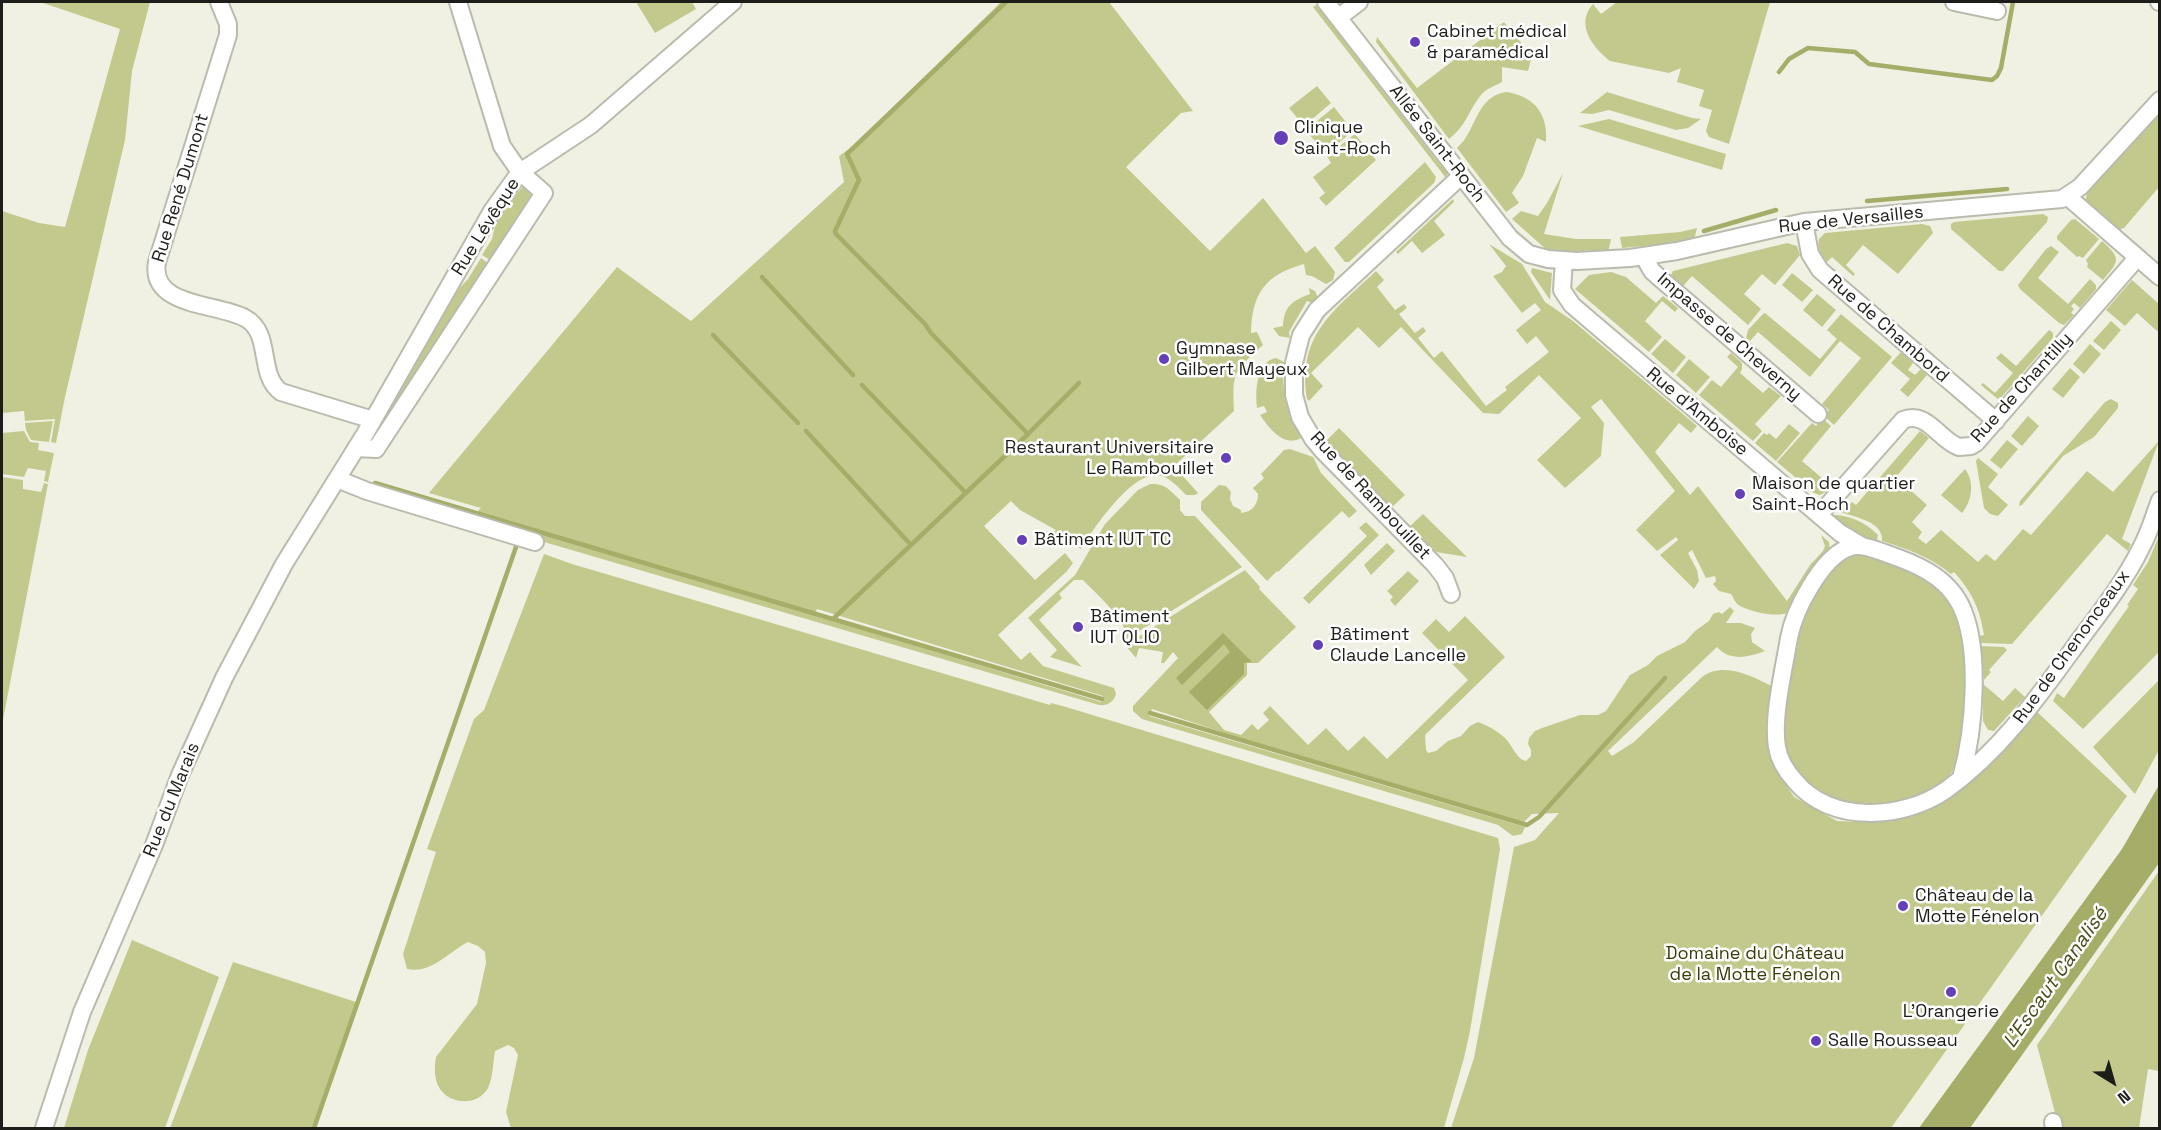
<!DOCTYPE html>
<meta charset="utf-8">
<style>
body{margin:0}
#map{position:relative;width:2161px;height:1130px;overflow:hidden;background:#f0f1e3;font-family:"Space Grotesk",sans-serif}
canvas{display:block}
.frame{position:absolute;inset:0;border:3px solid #1d1e19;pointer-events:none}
.north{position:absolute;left:2083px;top:1052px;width:60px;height:60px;-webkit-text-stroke:4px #fff;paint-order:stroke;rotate:143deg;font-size:16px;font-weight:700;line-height:24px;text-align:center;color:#1d1e19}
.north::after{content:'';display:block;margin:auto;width:21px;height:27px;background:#1d1e19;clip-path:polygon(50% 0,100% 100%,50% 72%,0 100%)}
</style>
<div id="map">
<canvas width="2161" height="1130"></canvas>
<div class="frame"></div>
<div class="north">N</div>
</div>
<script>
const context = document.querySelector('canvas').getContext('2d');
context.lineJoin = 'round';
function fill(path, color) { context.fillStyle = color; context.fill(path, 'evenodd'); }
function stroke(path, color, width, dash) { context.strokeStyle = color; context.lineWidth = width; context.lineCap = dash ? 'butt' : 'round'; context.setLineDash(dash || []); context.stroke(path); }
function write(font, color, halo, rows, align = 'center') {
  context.font = font + ' "Space Grotesk",sans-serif'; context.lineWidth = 5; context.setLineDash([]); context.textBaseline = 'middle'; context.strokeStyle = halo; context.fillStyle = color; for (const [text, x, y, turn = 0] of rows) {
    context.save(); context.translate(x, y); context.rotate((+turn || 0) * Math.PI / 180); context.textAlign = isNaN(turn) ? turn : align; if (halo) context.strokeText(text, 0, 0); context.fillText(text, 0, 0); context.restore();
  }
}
fill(new Path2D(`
 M40,2H150L132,71L125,140L65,397L56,443L51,442L55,419L25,421L24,411L2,413V211L39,223L65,227L120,29Z
 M636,2H692L696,9L655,33Z
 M1001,2H1109L1193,111L1181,113L1126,167L1210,251L1263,198L1306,253L1315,246L1335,272L1333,280L1326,284L1312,276L1306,275L1304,264C1265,275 1252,293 1251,333L1257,332L1263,345C1234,372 1232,370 1234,411L1174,466L1198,493L1195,495H1186C1177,486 1168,475 1155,475C1129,476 1093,529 1081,549L1053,533L1056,530L1020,510L1011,501L984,526L1035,580L1065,553L1073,563L1067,571L998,635L1021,660L1030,652L1043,666L1114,688L1116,694C1114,702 1107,706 1099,705L517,534L473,516L481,508L429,493L617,267L691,321L844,182L839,156L852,147ZM817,609L1103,696L1101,702L814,615Z
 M1617,2H1770L1729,144L1709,137L1706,131L1712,110L1699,106L1704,90L1677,82L1681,68L1669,73L1610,61C1592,47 1575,24 1593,4L1601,14Z
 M1316,5L1441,166L1445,164L1448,171L1446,178L1313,7Z
 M1504,22L1532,56L1528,71L1502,67V82C1495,86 1487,88 1481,95C1468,111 1467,125 1449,139L1376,42L1377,37L1417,88Z
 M1317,86L1331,103L1304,126L1289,108Z
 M1507,92C1535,97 1548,114 1546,142L1537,138L1523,176L1512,193L1519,203L1506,212L1457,148C1477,131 1475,96 1507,92Z
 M1607,92L1692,118L1701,119L1688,128L1676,130L1609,110L1592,114L1580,113Z
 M1334,107L1353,131L1325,154L1306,130Z
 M2159,112V187L2124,228L2117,230L2085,201L2088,191Z
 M1609,119L1726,154L1722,170L1578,126Z
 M1355,134L1376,160L1326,206L1319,198L1325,193L1313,177L1331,163L1327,156Z
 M1425,162L1436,177L1434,183L1349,262H1345L1334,248Z
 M1563,173L1544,234L1576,239H1611L1608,253H1604L1603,250L1581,251V253L1548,251L1512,219L1521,211L1538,216L1547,203Z
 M523,186L528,189L532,198L490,260L482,255L492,239L497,218Z
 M1453,199L1454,202L1434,221L1445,235L1422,253L1412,241L1398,254L1396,252Z
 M2043,214L2048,217L2047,222L2003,271H1999L1951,229V224L1954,222Z
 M2075,219L2099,239L2083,258L2079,256L2077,257L2057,239V236L2071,220Z
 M1922,224L1930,226L1933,233L1898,274L1863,245L1846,265L1855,274L1853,276L1832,257L1827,262C1821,256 1817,248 1819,239L1825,233Z
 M1697,228L1694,240L1691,241L1689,239L1663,244L1622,248L1620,237L1680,232Z
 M2102,241C2122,259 2119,261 2103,280L2087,267L2088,264L2086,260Z
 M1787,243L1797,246L1800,255L1775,285L1762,274L1744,294L1761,309L1748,325L1692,276L1683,286L1671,275L1673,271Z
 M1489,244L1522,264L1545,302L1573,321L1697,426L1691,433L1679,423L1655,452L1690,495L1698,486L1787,601L1810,565L1823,551L1825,546L1821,535L1829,542L1830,551L1791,611C1780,619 1751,612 1740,606C1735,603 1734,599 1731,594L1719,591L1713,584L1716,581L1715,576L1706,578L1692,550L1688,553L1697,570L1699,581L1694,589L1660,555L1678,540L1676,537L1657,551L1636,530L1675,491L1601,399L1591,407L1604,423L1601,456L1565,488L1537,460L1581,418L1539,375L1499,414L1483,413L1401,327L1379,348L1358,327L1311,373L1323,386L1309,401L1307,399C1297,334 1334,311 1376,271L1384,280L1377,287L1395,310L1404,304L1407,308L1399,314L1415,333L1423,327L1426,331L1418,338L1434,358L1442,351L1486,406L1507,390L1505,387L1549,352L1536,336L1527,344L1516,330L1541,310L1535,303L1522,313L1493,276L1502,272L1506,266Z
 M2051,246L2059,252L2038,278L2068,304L2090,279L2096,285V289L2080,308L2074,303L2071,306L2074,309L2071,313L2074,315L2064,325L2059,323L2020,289L2018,285L2046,249Z
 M481,258L488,263L369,444L367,443L451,297L468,279Z
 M1532,268L1552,273L1550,300L1531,272Z
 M1611,272L1626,277L1656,303L1663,296L1678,308L1675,312L1662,301L1645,321L1662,337L1649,352L1575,289L1589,275Z
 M1792,273L1813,290L1802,302L1782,285Z
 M2132,280L2159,304V329L2157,331L2137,313L2125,326L2106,310Z
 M1309,288L1315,291L1318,298L1312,303L1307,301L1289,332L1290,338L1279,336L1273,328L1283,326C1284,306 1292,301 1310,294Z
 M1817,294L1836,310L1822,327L1803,310Z
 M1765,313L1820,359L1837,339L1827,330L1841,314L1892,357L1834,425L1824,416L1829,410L1822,404L1861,358L1840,341L1810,377L1758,332L1750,341L1746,338L1748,330L1763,314Z
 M2111,321L2121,330L2104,350L2093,341Z
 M2049,330L2053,333V338L1999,400L1981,385L1983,383L1995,393L2013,373L1996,358L2001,353L2016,366Z
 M1665,339L1686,357L1673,373L1651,354Z
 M2090,344L2101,354L2084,374L2073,364Z
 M1901,352L1913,363L1908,370L1915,375L1921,369L1927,375L1908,397L1900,390L1910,379L1891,363Z
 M1731,353L1742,363V369L1740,373L1763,393L1769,387L1781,396L1755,424L1762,431L1753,441L1699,395L1712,380L1721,387L1738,367L1727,357Z
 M1276,358L1284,362C1281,390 1287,414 1301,438C1284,448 1269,428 1260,415L1267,412L1264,406L1257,408C1255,392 1256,361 1276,358Z
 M1689,359L1710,377L1696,393L1676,375Z
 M2070,368L2080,377L2063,398L2052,389Z
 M2111,399L2118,403V408L2094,437L2063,456L2022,505L2019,506L2020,501L2105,402Z
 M2028,416L2039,426L2022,446L2011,436Z
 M1822,418L1831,426L1802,461L1823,479L1825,477L1833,484L1826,492L1820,495L1814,493L1777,462L1812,423L1816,426Z
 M53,421L49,442L31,440L26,430L25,423Z
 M1789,424L1800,433L1776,461L1755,443L1764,433L1767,435L1769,433L1776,439Z
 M1339,428L1405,495L1390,509L1325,442Z
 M24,431L30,442L39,443L38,450L54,453L48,482L44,481L46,471L28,468L24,477L2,474V433Z
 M1920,431L1929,438L1896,477L1927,505L1912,522L1922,532L1918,538L1926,544L1941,530L1978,562L1986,554L1995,561L2023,529L2031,535L2087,471L2113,492L2159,441L2122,539L2131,544L2128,551L2107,534L2012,644L1981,643L1980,636L1984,635C1980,609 1972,592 1954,572L1951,574C1930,557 1908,549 1882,541C1884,519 1848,517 1834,509L1840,502L1846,508L1852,502L1856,505Z
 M2007,440L2018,449L2001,469L1990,460Z
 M1290,449L1313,457L1321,473L1357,511L1349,518L1342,511L1278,572L1277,571L1267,581L1201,510V502L1219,485L1226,486L1231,492L1230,499L1233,506L1241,510V513C1252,512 1258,505 1258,494L1253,488L1264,478L1261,474L1284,450Z
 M1978,458L1998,474L1988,487L2008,505L1998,516L1990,514L1984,508L1976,461Z
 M1965,469C1975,482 1972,501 1962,513L1941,495Z
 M2,477L23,480V489L41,492L44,483L48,484L2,725Z
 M1150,484C1165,483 1170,490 1180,500V510L1185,516H1195L1242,567L1125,640C1132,624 1095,593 1083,580H1074L1059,594L1062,598L1039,620L1082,667L1050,657L1057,650L1028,618L1075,575L1105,524L1138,490Z
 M1423,514L1467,557L1430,551L1408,528Z
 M1832,515C1849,515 1866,522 1878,535L1876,545L1862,540L1834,519Z
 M1366,522L1379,535L1309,604L1303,598L1367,536L1359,528Z
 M2159,536V652L2083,729L2053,701L2057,693L2064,698L2129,606L2127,605L2138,589L2133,585L2148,562Z
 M1387,543L1395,551L1371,575L1364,565Z
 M544,554L572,564L1050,705L1051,703L1066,707L1498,838L1500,849L1470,1031L1464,1058L1444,1128H511L506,1112L518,1055L514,1048L508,1045L495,1051C493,1062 493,1078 488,1088C478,1106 451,1105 440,1089C434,1080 434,1067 436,1057L477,1004L486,963L485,952L478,946L468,942C448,952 432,974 407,969L403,954L436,852L427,849L474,719L484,710Z
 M1859,555L1872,556L1912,568L1946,594L1959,616L1966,654V721L1955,767L1949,776L1923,795L1890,804L1855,805L1835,800L1802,781L1783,749V718L1796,636L1806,607L1837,564L1845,558Z
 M1245,570L1260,587L1259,589L1296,627L1258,663H1247V675L1209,712L1224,730L1241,735L1252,724L1258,730L1269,720L1263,713L1270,706L1308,745L1326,728L1348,751L1364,736L1387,759L1468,680L1422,633L1436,619L1449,632L1465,616L1505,657L1425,735L1426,750L1428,753L1436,751L1448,741L1461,736L1470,726L1478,722C1487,725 1496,730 1504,737C1512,744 1516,759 1526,761L1531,756V750L1528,744L1529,738L1535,731L1542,728L1580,715H1598L1606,711L1630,675L1648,665L1657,656L1685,642L1695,631L1709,621L1713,614L1719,612L1722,614L1730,607L1734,611L1726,623H1741L1755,628L1751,634L1752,642L1765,651C1749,657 1730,662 1717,647L1608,751L1612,756L1634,742L1702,677C1723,661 1753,676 1773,687L1771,751L1774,766L1794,797L1837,821L1862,822L1914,812L2035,710L2127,796L1891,1128H1451L1474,1058L1514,847L1535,840L1559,813L1532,814L1524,822L1520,821L1237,737L1152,709L1149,716L1525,827L1522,834L1513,836L1498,825L1142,719L1133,711V706L1178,658L1173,652L1164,663H1161L1163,652L1139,648L1136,658L1125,645Z
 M1408,571L1419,581L1395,606L1390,600L1393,597L1387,591Z
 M1981,646L2004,647L2007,650L1989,670L1991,672L1984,680Z
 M2159,680V750L2135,794L2093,747Z
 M1983,684L2003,701L2015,688L2025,697L1994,731L1988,730L1983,721Z
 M2159,871V1071L2148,1069L2139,1128H2059L2037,1045Z
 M132,940L219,977L165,1128H64L88,1050Z
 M233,962L359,1003L315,1128H170Z`), '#c3c98d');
fill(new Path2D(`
 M1223,633L1252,662L1244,663V674L1207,710L1189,692L1230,652L1224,644L1182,685L1176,678Z
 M2159,785V863L1970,1128H1919L2122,849Z`), '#a6ad68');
stroke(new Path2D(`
 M1006,2L847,154L859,180L835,231L836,234L925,324L931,333L1028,434L1079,383
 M1779,72L1789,59L1808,48L1855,52L1869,64L1992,80L1997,76L2001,68L2013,2
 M1867,201L2007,189
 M1704,231L1776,210
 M762,277L853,375
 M713,335L798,423
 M862,385L966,493
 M806,431L911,545
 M375,483L1102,699
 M834,618L1028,434
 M1150,713L1527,825L1539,817L1665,678
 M314,1128L516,547`), '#a6ad68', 4.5);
const street = new Path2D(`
 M219,2L228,24V35L157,262C149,307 217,303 245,318C273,333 257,375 281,392L373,420
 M1326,2L1510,238L1529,254L1548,259L1577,261L1630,258L1677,251L1804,222L2062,199L2080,187L2160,100
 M1954,2L1997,11
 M2159,2H2160
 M1339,17L1359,2
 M2067,196L2160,277
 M1804,222L1810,254L1820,270L1996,421
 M1644,257L1652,271L1662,280L1818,414
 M1564,260L1562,290L1572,305L1840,533L1862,546
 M356,448L376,449L544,193L520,172L502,146L458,2
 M337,479L367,491L535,542
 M1819,515L1903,420C1927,410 1939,440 1959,447L1971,446L1976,443L2137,258
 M1451,594L1445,578L1435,565L1323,451L1313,439L1300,417L1294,395V363L1301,335L1317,310L1461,176
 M1961,778C1974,733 1982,647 1960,604C1945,575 1914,563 1885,553C1873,549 1860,543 1848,548C1821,558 1794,611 1789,638C1784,669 1772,717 1777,747C1779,760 1786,771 1795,781C1830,824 1903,820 1946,790C2002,750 2041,693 2081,638C2103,609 2126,579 2142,546C2150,531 2154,516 2160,500
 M2053,1122L2054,1128
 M44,1128L82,1012L154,845L180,775L224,678L284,564L365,434L492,211L520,172L591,125L733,2`);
stroke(street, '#b9bbad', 20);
stroke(street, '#fff', 16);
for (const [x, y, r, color] of [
 [1415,42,6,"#653fb7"],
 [1281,138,8,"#653fb7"],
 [1164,359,6,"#653fb7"],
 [1226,458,6,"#653fb7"],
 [1740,494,6,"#653fb7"],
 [1022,540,6,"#653fb7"],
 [1078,627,6,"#653fb7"],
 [1318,645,6,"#653fb7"],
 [1903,906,6,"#653fb7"],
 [1951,992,6,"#653fb7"],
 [1816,1041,6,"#653fb7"]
]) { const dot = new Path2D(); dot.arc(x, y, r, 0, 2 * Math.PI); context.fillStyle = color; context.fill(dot); stroke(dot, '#fff', 2); }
write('18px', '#1d1e19', '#fff', [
 ["Cabinet médical",1427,32],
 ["& paramédical",1427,53],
 ["Clinique",1294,128],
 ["Saint-Roch",1294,149],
 ["Gymnase",1176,349],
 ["Gilbert Mayeux",1176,370],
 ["Restaurant Universitaire",1214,448,"right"],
 ["Le Rambouillet",1214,469,"right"],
 ["Maison de quartier",1752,484],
 ["Saint-Roch",1752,505],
 ["Bâtiment IUT TC",1034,540],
 ["Bâtiment",1090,617],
 ["IUT QLIO",1090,638],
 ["Bâtiment",1330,635],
 ["Claude Lancelle",1330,656],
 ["Château de la",1915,896],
 ["Motte Fénelon",1915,917],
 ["L'Orangerie",1951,1012,"center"],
 ["Salle Rousseau",1828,1041]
], 'left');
write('18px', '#1d1e19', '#fff', [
 ["Allée Saint-Roch",1437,144,52],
 ["Rue René Dumont",181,188,-73],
 ["Rue de Versailles",1851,220,-6],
 ["Rue Lévêque",486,227,-58],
 ["Rue de Chambord",1888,329,41],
 ["Impasse de Cheverny",1729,337,41],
 ["Rue de Chantilly",2022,388,-48],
 ["Rue d'Amboise",1697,412,40],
 ["Rue de Rambouillet",1370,496,47],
 ["Rue de Chenonceaux",2072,647,-54],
 ["Rue du Marais",172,800,-68]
]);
write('18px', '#3a3d05', '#fff', [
 ["Domaine du Château",1755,954],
 ["de la Motte Fénelon",1755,975]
]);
write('italic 20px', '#484c18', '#fff', [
 ["L'Escaut Canalisé",2056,978,-55]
]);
</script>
